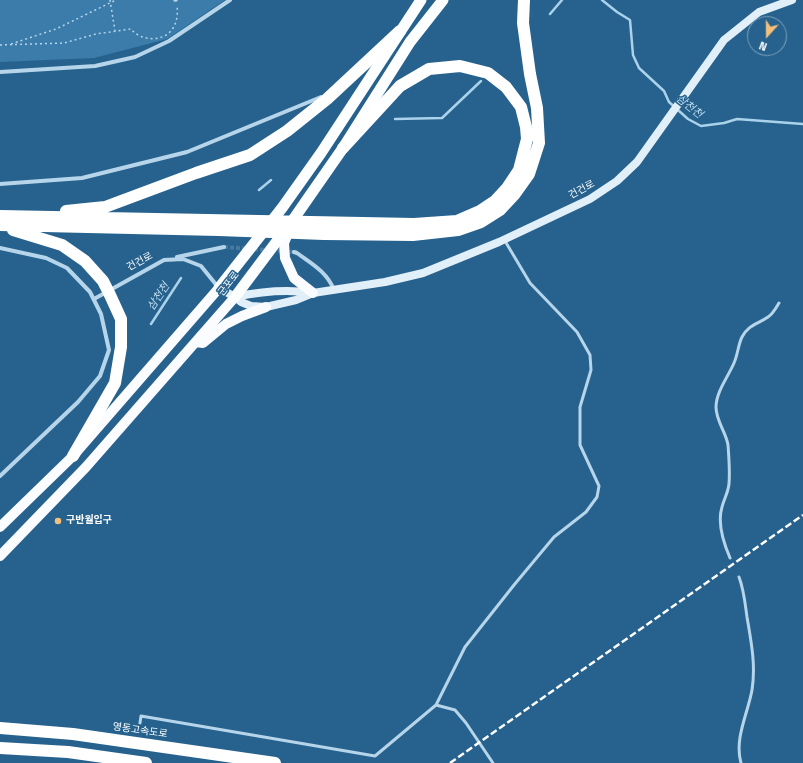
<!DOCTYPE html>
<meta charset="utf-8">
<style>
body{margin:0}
#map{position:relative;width:803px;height:763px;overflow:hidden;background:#26628d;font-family:"Titillium Web",sans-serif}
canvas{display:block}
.north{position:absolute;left:747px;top:16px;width:40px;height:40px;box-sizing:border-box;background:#26628d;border:1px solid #7da1bb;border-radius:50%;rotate:201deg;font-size:11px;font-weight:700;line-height:16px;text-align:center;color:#fff}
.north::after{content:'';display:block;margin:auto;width:14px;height:18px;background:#f3c07b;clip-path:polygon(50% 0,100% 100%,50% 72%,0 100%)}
</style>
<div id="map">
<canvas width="803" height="763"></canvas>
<div class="north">N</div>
</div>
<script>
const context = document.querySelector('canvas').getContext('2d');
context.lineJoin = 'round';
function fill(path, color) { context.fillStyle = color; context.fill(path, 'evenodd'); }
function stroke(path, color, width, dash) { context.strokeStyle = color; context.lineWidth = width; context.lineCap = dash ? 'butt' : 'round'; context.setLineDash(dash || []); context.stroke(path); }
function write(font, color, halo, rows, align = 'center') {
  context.font = font + ' "Titillium Web","Noto Sans KR",sans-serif'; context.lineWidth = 3; context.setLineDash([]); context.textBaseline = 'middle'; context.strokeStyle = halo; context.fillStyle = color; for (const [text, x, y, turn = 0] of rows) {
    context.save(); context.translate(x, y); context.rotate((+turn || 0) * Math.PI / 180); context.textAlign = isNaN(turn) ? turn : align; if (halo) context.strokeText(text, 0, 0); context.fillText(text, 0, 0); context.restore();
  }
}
fill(new Path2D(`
 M0,0H225L167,39L94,58L0,62Z`), '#3b7caa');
stroke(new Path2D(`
 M602,0L617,12L630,20L633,55L639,68L664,91L669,102L688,119L701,126L724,123L737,119L803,124
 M550,14L562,0
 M395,119L442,118L481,81
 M259,190L271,180
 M151,324L181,278`), '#abd2eb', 2.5);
stroke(new Path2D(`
 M224,247L294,252`), '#477a9e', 4, [4, 2]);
stroke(new Path2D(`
 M110,0L115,31
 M11,44L56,29L116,0
 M0,45L64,43L96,34L131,29C140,41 164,43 173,28C177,22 178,13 177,6`), '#b6d5ea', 1.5, [2, 3]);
stroke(new Path2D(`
 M730,558C724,544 717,523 722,507C724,499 728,493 729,484C730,472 729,458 728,445C726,432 716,421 716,407C716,392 728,377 734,363C738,354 738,345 742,337C748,325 758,324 768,317C773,314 776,308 779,303
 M739,577C744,590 745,603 747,617C751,641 756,665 752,690C748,713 734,739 741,763
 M436,705L455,710L466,723L493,763
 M140,723L141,716L375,756L436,705L465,647L514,585L554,537L586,512L597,497L599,486L580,445V407L591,370L590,355L577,332L530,283L505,241`), '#b6d5ea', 3);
stroke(new Path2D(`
 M175,0H176`), '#b6d5ea', 3.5);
stroke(new Path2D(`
 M0,72L95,66L135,57L169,41L230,0
 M0,184L82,178L187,152L321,97
 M0,248L46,258L67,268L90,292L101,314L109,350L100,376L78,402L0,476
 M294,252L297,253C312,264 327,272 334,290
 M177,257L224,247
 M94,299L164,260L183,259L201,266L218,287`), '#b6d5ea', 4);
stroke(new Path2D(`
 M219,288L235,297L241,302L251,306L266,307L296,300L313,293L385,282L423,273L499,242L590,199L617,181L637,162L724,40L759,12L792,0
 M235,297C259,292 287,289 312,293`), '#e1eff9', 8);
stroke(new Path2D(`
 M291,226L284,243L285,258L294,278L313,293
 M196,342L203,343L226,324L242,316L266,307
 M0,527L73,456L219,288
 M0,556L86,467L235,297`), '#fafcff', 10);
stroke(new Path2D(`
 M219,288L282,208L321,153L421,0
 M235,297L295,217L343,148L410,42L443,0`), '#fcfeff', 11);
stroke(new Path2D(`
 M66,211L105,207L196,173L250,155L287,131L327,99L400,31
 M0,216L414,224L457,221L480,211L495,201L507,188L519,170L527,139L526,127L521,107L506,87L488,73L460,66L429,69L400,86L343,148
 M0,225L219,230L324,234L413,235L458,230L481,222L500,210L514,195L529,174L539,143L537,108L530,74L523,23L524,0
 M13,230L62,245L85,261L103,281L110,295L121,319V347L115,383L73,456
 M0,728L73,734L275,763
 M0,748L68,752L146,763`), '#fff', 12);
stroke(new Path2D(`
 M450,763L803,515`), '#fff', 2.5, [7, 3]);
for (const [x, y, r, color] of [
 [58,521,4,"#f3c07b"]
]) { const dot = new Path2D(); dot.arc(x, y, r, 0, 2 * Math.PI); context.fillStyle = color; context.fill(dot); stroke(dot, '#26628d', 1.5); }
write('10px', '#fff', '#26628d', [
 ["건건로",582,190,-29],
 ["건건로",140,262,-29],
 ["군포로",229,284,-52],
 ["영동고속도로",140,731,8]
]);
write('bold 10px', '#fff', '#26628d', [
 ["구반월입구",66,521]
], 'left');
write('italic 11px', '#c2def2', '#26628d', [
 ["삼천천",689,107,38],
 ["삼천천",159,297,-56]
]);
</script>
